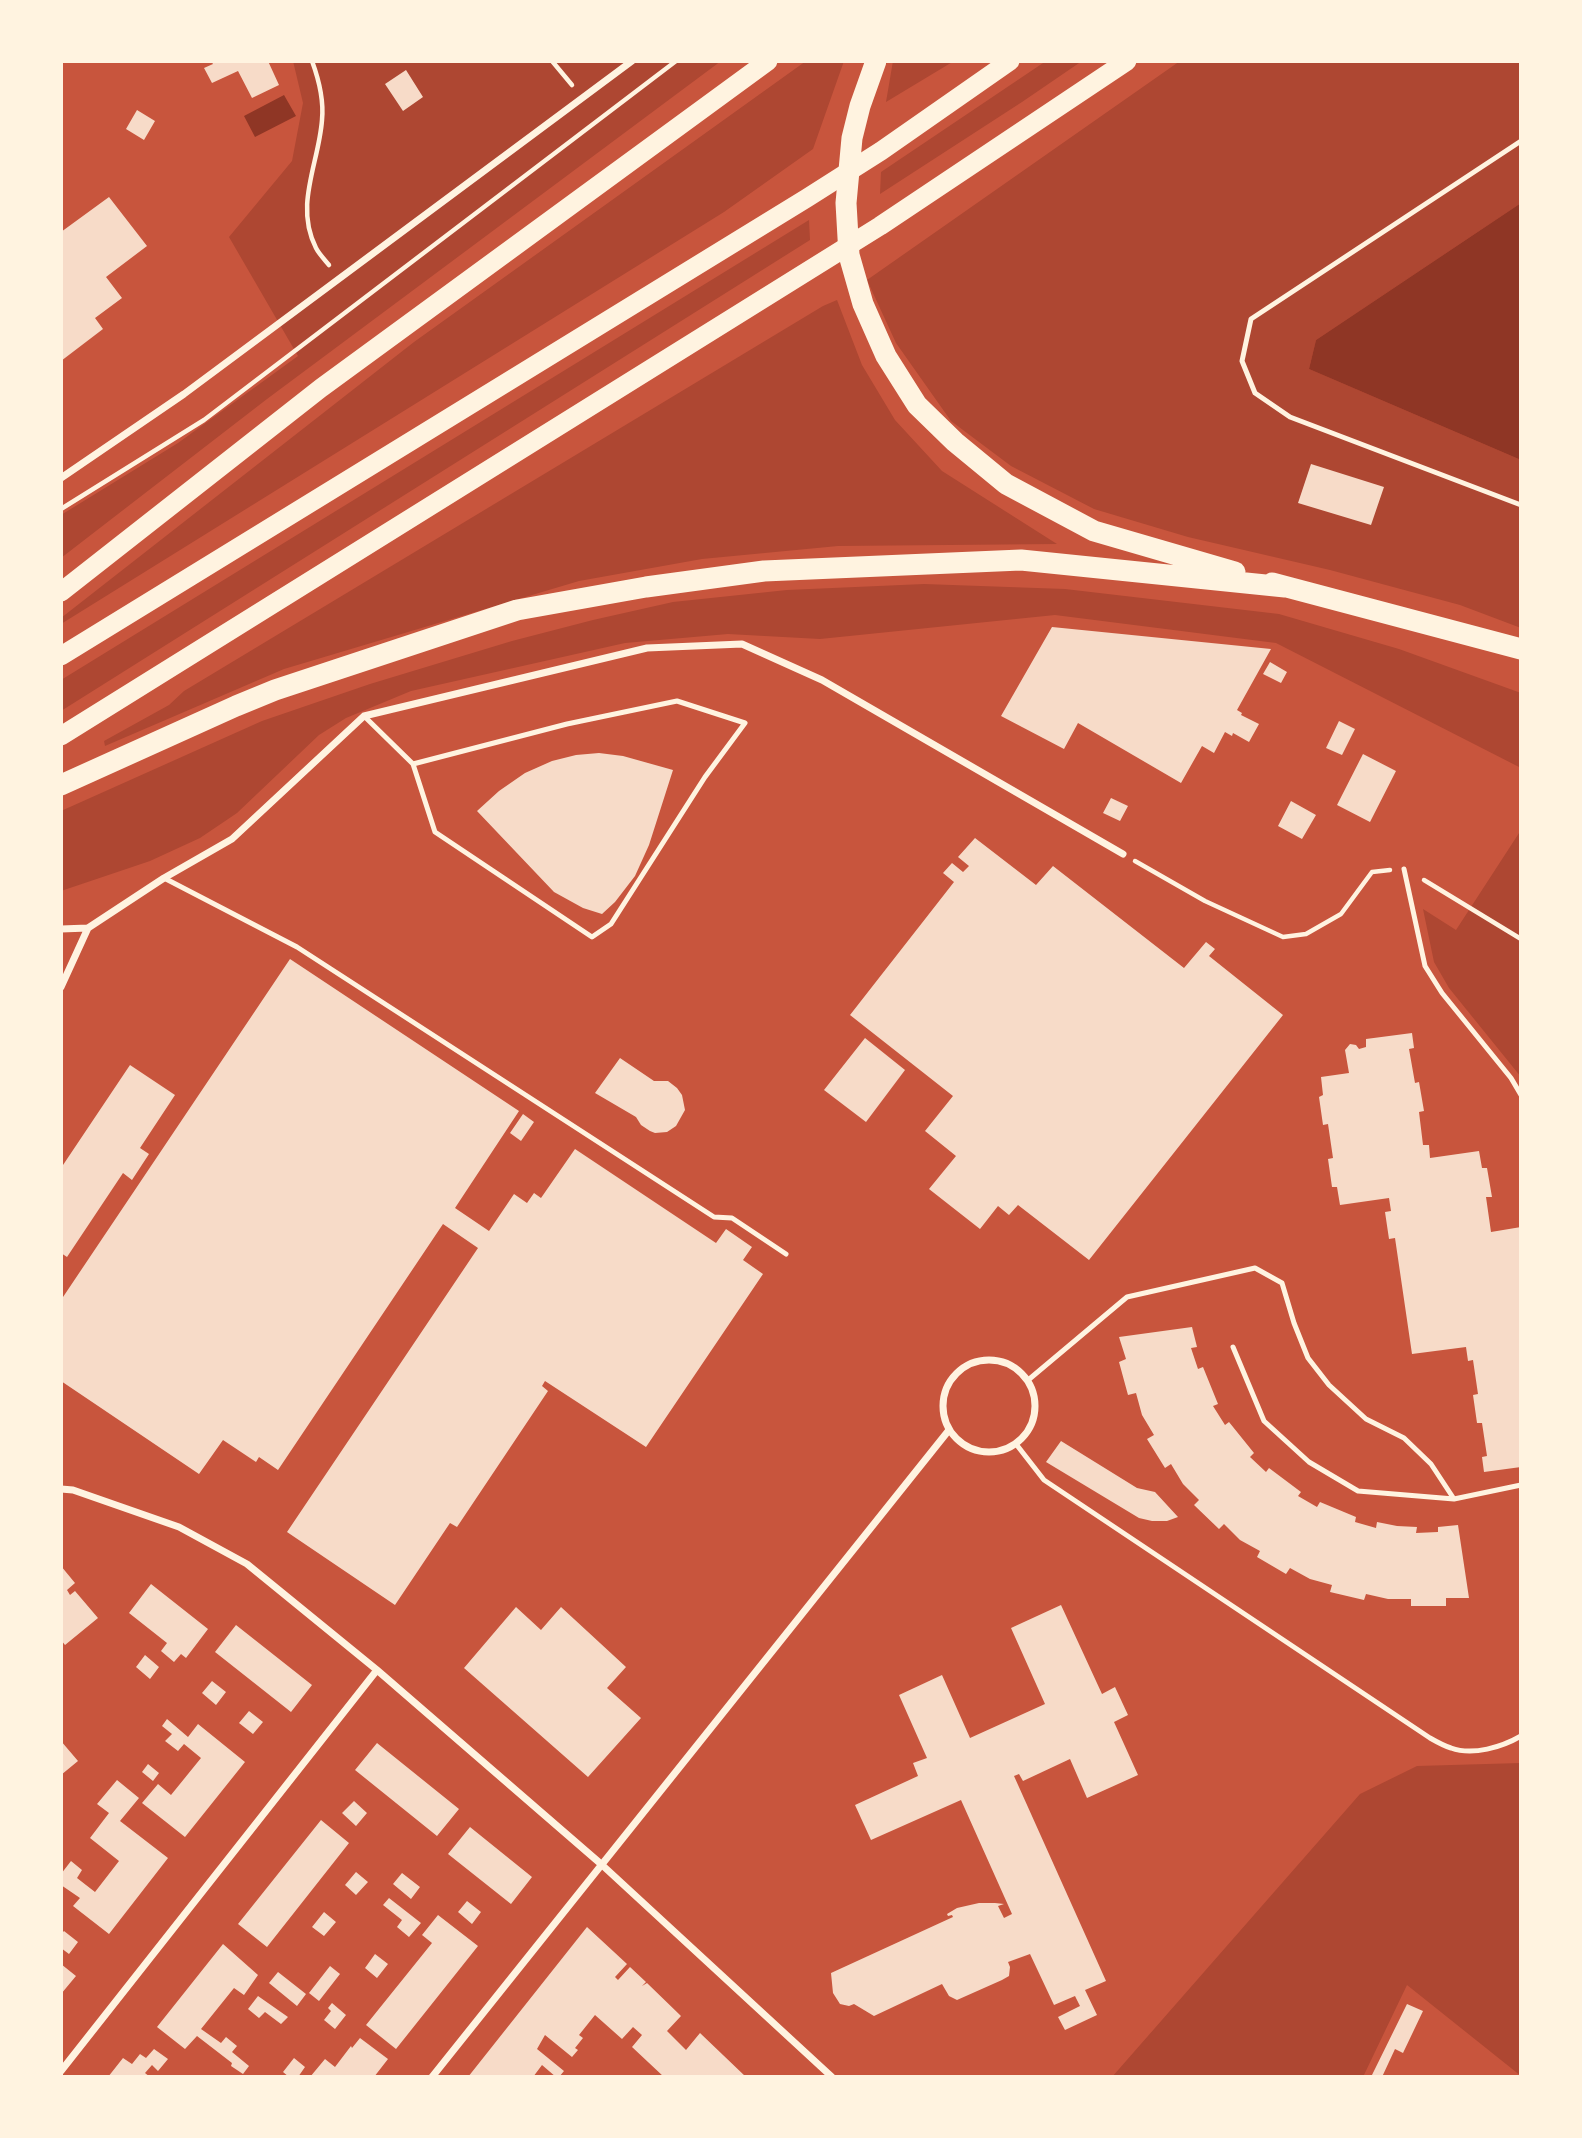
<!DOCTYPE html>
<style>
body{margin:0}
#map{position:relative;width:1582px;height:2138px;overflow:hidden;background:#c8553d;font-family:"Source Sans 3",sans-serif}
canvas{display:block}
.frame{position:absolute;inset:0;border:63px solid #fff3e0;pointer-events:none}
</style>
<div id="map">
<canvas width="1582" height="2138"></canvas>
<div class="frame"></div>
</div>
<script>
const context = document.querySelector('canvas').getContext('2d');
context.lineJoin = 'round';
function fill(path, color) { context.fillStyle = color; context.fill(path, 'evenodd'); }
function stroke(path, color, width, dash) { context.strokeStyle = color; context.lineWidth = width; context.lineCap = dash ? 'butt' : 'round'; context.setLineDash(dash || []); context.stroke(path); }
fill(new Path2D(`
 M293,61H721L267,399L61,558V515L178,443L298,356L229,237L292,161L303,103Z
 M806,61H844L813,149L724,212L61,624V618L414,342Z
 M893,61H954L886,102Z
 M1046,61H1082L1022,102L880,194L881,172Z
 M1180,61H1521V203L1316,340L1309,369L1521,460V628L1460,605L1330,570L1188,537L1094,509L1011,466L951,421L896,343L867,280Z
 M809,220L810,240L61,711V680Z
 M837,300L862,365L895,420L942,471L1057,544L838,546L702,559L579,581L284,669L105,746L104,741L169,705L184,691L823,306Z
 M924,584L1065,589L1279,614L1399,649L1521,693V768L1276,643L1055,615L820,639L728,634L625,643L411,691L346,718L319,735L237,813L200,838L150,861L61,891V811L262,721L370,684L512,641L593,620L673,602L787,590Z
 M1521,830V1077L1449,988L1434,962L1423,909L1456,930Z
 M1521,1763V2076L1407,1985L1363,2077H1112L1360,1794L1417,1766Z`), '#ae4732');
fill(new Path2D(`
 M284,95L296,116L255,137L244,116Z
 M1521,203V460L1309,369L1316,340Z`), '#8f3625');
fill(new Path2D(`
 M211,61H268L279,85L252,98L238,71L212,83L204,68L213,64Z
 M406,70L423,97L403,111L385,84Z
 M137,110L155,121L144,140L126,129Z
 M109,197L147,246L106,277L122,298L95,318L103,329L61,361V232Z
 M1311,464L1384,487L1371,525L1298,503Z
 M1052,627L1271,649L1237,710L1242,713L1241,715L1259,724L1249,742L1233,733L1232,736L1225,732L1214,753L1202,746L1181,783L1078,723L1064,749L1001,716Z
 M1270,662L1287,672L1281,683L1263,674Z
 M1339,721L1355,729L1342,755L1326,748Z
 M599,753L623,756L673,770L649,845L635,876L615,902L602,914L583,908L554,892L477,811L499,791L525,773L552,761L576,755Z
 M1363,754L1396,771L1370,822L1337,805Z
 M1111,798L1128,806L1120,821L1103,813Z
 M1291,801L1316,815L1302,839L1278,826Z
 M975,838L1036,885L1053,866L1184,968L1206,942L1215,949L1209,956L1283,1015L1089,1260L1018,1205L1009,1215L998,1206L980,1229L929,1189L956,1156L925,1131L953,1096L850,1015L954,882L943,873L952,863L963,872L969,866L958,857Z
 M290,959L519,1111L455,1208L489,1231L514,1194L527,1203L534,1193L541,1198L575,1149L716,1243L726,1229L752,1247L743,1260L763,1274L646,1447L545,1381L542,1386L548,1391L457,1527L450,1523L395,1605L287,1532L478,1248L443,1224L278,1470L259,1457L256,1462L223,1440L199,1474L61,1381V1300Z
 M1412,1033L1414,1048L1409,1049L1415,1083L1419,1082L1424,1111L1419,1112L1423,1145H1429L1430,1158L1479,1151L1482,1168H1487L1492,1197H1486L1491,1232L1521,1227V1467L1484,1472L1482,1457L1487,1456L1482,1423H1477L1473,1395L1478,1394L1473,1360L1468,1361L1466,1347L1412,1354L1395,1238L1389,1239L1385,1212L1391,1211L1389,1198L1340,1205L1337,1187H1332L1328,1159L1333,1158L1328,1124L1323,1125L1319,1097L1323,1095L1321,1077L1349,1073L1345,1050L1350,1044L1356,1045L1359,1049L1366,1047V1039Z
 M865,1038L905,1070L866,1122L824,1090Z
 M620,1058L654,1081H668L677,1088L682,1095L685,1110L676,1126L667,1132L655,1133L650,1131L641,1125L636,1117L595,1093Z
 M130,1065L175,1095L140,1148L149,1154L132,1180L123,1173L67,1257L61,1253V1168Z
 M523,1114L534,1122L521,1141L510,1133Z
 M1192,1327L1197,1347L1191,1348L1198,1369L1203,1367L1218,1404L1213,1406L1225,1425L1229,1422L1254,1453L1250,1457L1266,1472L1269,1468L1301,1492L1298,1496L1317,1507L1320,1502L1356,1517L1355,1522L1376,1528L1377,1522L1397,1526L1417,1527L1416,1533L1438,1532V1527L1458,1525L1469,1598H1446V1606H1411V1599H1388L1366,1594L1364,1600L1330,1592L1332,1585L1310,1579L1290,1568L1286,1574L1257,1557L1260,1551L1240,1540L1224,1524L1219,1529L1194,1505L1199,1500L1183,1484L1171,1464L1165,1468L1147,1439L1154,1435L1142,1415L1136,1393L1128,1395L1119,1362L1126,1359L1119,1337Z
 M1061,1441L1137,1488L1155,1492L1178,1517L1167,1521H1152L1139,1518L1046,1462Z
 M61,1566L75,1583L67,1590L70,1595L75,1591L98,1618L65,1645L61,1640Z
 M151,1584L208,1629L186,1658L181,1654L174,1662L161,1651L167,1643L129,1613Z
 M1061,1605L1102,1694L1115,1687L1128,1715L1114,1722L1138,1775L1087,1798L1070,1759L1023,1781L1019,1774L1014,1776L1106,1981L1085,1990L1097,2015L1065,2030L1058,2017L1080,2006L1075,1996L1054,2005L1030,1954L1008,1962L1010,1967L1009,1976L1002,1980L957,2000L949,1996L942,1984L874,2016L854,2004L849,2006L840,2004L833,1993L831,1973L953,1917L952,1915L948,1916L947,1914L957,1908L979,1903H995L1004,1904L998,1906L1004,1918L1012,1914L961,1800L871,1840L855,1805L918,1776L913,1763L927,1758L899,1695L942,1675L970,1738L1045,1704L1011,1628Z
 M516,1607L541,1630L561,1607L626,1667L607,1688L641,1718L588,1777L464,1668Z
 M236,1625L312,1685L291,1712L215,1652Z
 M145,1655L159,1667L150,1679L136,1667Z
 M212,1681L226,1692L216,1705L202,1693Z
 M249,1711L263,1722L253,1734L239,1723Z
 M167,1719L188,1737L198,1724L245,1762L185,1837L142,1803L158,1784L171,1795L201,1758L184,1744L178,1751L165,1741L172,1734L162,1726Z
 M61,1741L78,1761L61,1775Z
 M377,1743L459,1809L437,1836L355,1770Z
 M148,1764L159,1773L153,1781L142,1772Z
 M117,1780L139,1798L120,1821L168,1858L109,1934L73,1906L80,1898L61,1885V1874L71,1861L82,1870L77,1878L95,1892L119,1861L90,1838L109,1813L97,1804Z
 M354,1801L367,1813L356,1826L342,1813Z
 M321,1820L349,1843L267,1947L238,1924Z
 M470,1827L532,1877L511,1904L448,1854Z
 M356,1872L368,1882L356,1895L345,1885Z
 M402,1873L420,1887L411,1899L393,1884Z
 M389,1898L421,1923L409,1937L397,1927L402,1920L383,1905Z
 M467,1901L481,1912L472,1924L458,1912Z
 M324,1912L336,1922L324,1936L312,1927Z
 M438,1915L478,1946L396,2049L366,2025L432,1943L422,1935Z
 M587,1927L627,1964L615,1977L618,1980L630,1967L646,1982L642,1986L647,1983L681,2016L667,2031L686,2050L700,2033L746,2077H664L632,2047L642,2035L633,2027L622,2039L595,2015L579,2035L583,2038L575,2048L578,2050L572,2057L545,2035L537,2049L564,2071L559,2077H556L542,2065L533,2077H468Z
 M64,1931L78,1942L69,1954L61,1948V1934Z
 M223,1944L258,1975L244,1995L234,1988L201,2029L221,2043L226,2037L237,2046L232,2052L249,2066L243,2074L231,2066L232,2063L197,2036L185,2049L157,2027Z
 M375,1954L388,1964L377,1978L365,1968Z
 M61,1964L76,1976L61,1994Z
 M330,1966L340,1974L319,2001L309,1993Z
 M278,1972L306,1994L297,2006L269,1983Z
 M258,1996L288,2017L281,2024L265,2012L259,2018L248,2009Z
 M332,2003L346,2015L335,2029L324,2020L331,2011L328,2008Z
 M1407,2004L1423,2011L1403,2053L1395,2049L1382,2077H1371Z
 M360,2038L388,2059L374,2077H310L325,2059L335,2067L351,2046L352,2048Z
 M154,2049L168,2059L158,2071L152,2065L145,2073L150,2077H108L123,2058L132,2064L140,2054L146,2058Z
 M294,2058L305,2067L298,2077H289L283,2072Z`), '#f7dbc8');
stroke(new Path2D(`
 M312,61C319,80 324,100 322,120C319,163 294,205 316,248C319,254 325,260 329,265
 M552,61L572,85
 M61,509L204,420L676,61
 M1135,861L1205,901L1283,937L1306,934L1341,914L1372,872L1390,870
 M1424,880L1521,939`), '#fff3e0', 4.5);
stroke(new Path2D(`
 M1521,141L1251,319L1242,361L1255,393L1290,417L1521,505
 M364,716L413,764L435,832L592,937L611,924L705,777L745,723L677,701L567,724L413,764
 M1404,869L1425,966L1442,993L1511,1078L1521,1095
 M164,878L297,947L714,1217L732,1218L786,1254
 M1233,1347L1264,1421L1309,1462L1358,1491L1454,1499
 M1027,1381L1127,1297L1255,1268L1282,1283L1294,1323L1308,1358L1329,1385L1366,1419L1404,1438L1431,1464L1454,1499L1521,1485
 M1016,1444L1044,1480L1430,1738C1437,1742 1444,1746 1451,1748C1473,1756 1502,1747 1521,1736`), '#fff3e0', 5);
stroke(new Path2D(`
 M61,478L184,394L632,61
 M61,929L88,928L164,878L232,839L364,716L647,648L742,644L822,680L1123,854
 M61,987L88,928
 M943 1406a46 46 0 1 1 92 0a46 46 0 1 1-92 0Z
 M61,1489L73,1490L179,1527L247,1564L377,1670L601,1864L832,2077
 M61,2071L377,1670
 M432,2077L949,1430`), '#fff3e0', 7);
stroke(new Path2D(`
 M61,592L321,388L768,61
 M61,656L807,198L881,151L1010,61
 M61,736L880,226L1127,61`), '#fff3e0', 19);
stroke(new Path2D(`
 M876,61L860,106L852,138L846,203L849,255L863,304L886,356L917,405L955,442L1006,484L1094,531L1235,572
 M1272,583L1521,649
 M61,785L236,706L275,690L517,610L646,587L764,571L1021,560L1285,587`), '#fff3e0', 21);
</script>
